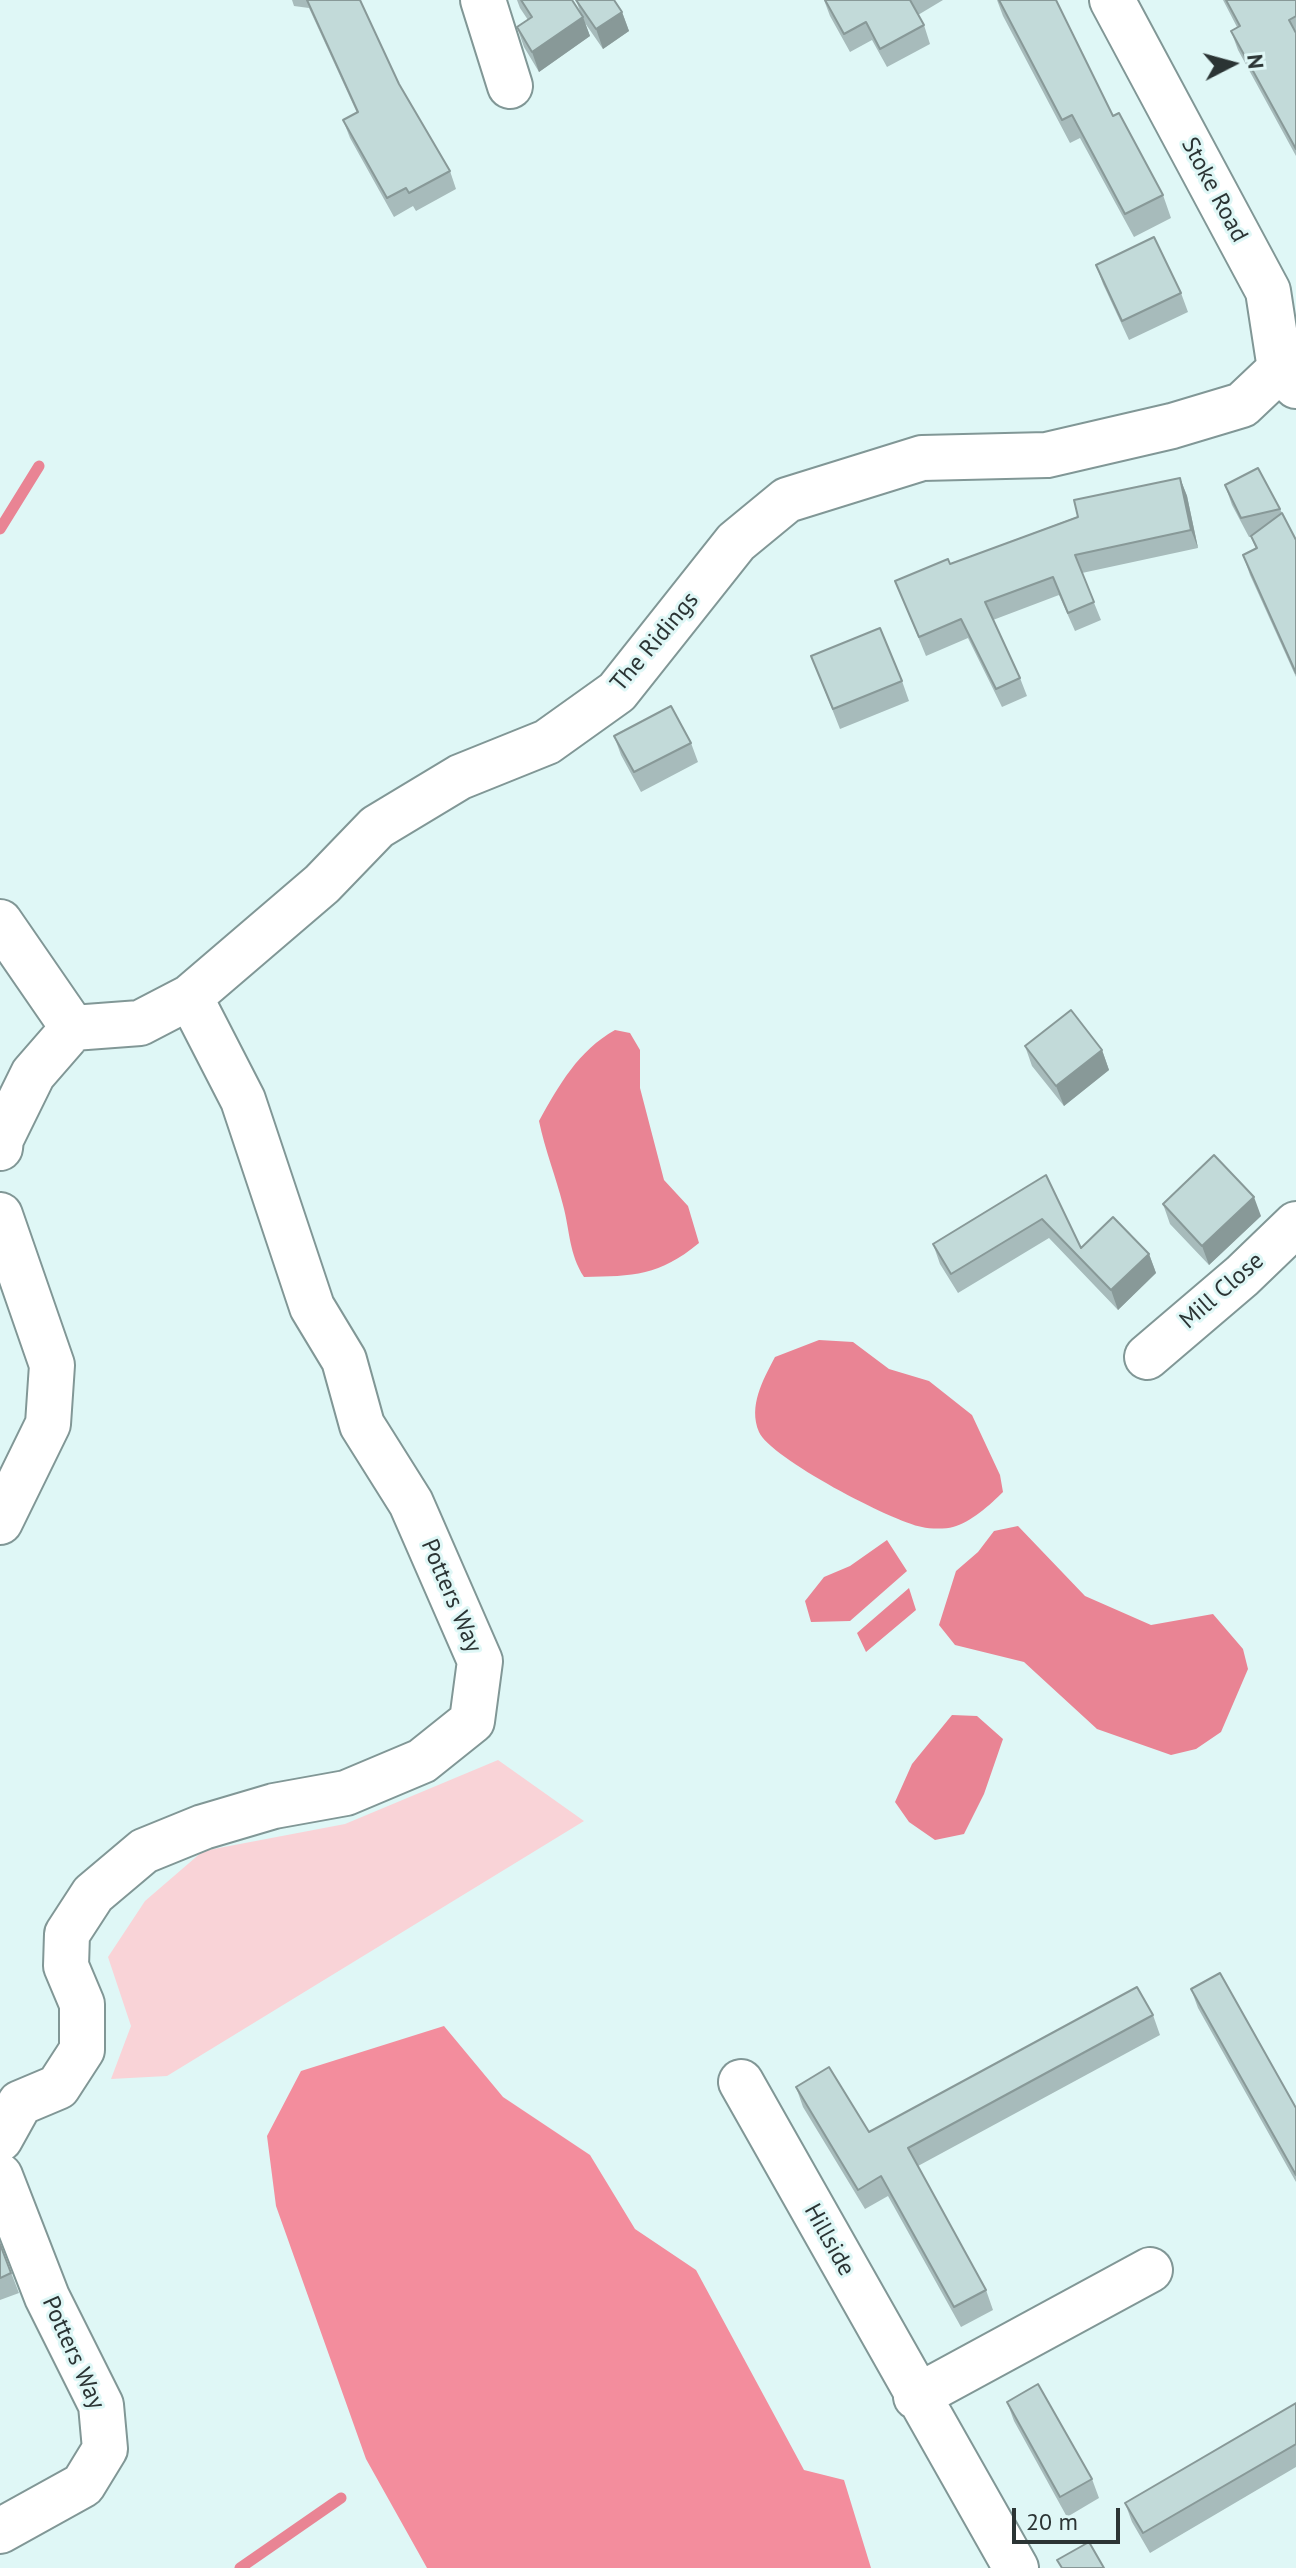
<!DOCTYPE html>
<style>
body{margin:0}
#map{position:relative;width:1296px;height:2568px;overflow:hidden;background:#dff7f6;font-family:"PT Sans",sans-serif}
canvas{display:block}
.north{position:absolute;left:1192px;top:24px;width:80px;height:80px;-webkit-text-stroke:6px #dff7f6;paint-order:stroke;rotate:84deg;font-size:22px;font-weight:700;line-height:32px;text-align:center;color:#2b3434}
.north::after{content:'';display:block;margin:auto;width:28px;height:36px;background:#2b3434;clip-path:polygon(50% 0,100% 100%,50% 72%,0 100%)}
.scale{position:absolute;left:1012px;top:2508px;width:108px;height:36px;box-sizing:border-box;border:4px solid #2b3434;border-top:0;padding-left:10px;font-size:24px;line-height:28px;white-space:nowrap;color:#2b3434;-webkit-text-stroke:6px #dff7f6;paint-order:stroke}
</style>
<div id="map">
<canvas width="1296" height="2568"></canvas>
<div class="north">N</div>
<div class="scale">20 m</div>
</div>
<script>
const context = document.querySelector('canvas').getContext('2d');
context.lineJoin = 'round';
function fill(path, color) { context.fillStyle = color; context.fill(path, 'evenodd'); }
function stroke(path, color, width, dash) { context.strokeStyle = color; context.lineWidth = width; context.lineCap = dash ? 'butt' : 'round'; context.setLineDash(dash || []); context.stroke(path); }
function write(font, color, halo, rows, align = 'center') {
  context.font = font + ' "PT Sans",sans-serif'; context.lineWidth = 6; context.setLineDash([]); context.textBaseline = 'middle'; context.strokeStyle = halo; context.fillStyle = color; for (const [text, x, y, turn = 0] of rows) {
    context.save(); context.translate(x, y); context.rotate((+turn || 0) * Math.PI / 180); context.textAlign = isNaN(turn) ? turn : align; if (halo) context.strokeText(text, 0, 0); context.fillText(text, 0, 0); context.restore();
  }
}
fill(new Path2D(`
 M498,1760L584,1821L167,2076L111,2079L131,2026L108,1957L145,1901L203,1851L345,1824Z`), '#f9d3d7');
fill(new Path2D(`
 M444,2026L503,2097L590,2155L635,2229L696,2270L804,2470L844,2480L871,2568H427L366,2459L276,2206L267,2136L301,2071Z`), '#f38d9d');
fill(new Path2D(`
 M615,1030L630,1033L640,1050V1088L664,1180L688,1206L699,1243C659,1276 634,1276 584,1277C569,1254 570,1231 563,1205C556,1177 545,1150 539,1121C559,1085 578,1051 615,1030Z
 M819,1340L853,1342L889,1369L929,1381L972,1415L1000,1475L1003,1492C991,1504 970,1523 953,1527C946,1529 930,1529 922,1527C893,1522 770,1458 759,1432C748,1406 763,1380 775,1357Z
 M1018,1526L1085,1596L1151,1625L1213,1614L1243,1649L1248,1669L1221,1732L1196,1749L1171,1755L1097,1729L1024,1662L955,1645L939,1625L956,1571L978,1552L994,1531Z
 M887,1540L907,1571L850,1621L811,1622L805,1601L824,1577L850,1566Z
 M909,1588L916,1610L866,1652L857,1633Z
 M952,1715L977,1716L1003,1739L984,1794L964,1834L935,1840L909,1822L895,1802L912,1764Z`), '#e98494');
stroke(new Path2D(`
 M0,529L39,466
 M240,2568L341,2498`), '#e98494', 11);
const minor = new Path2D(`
 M483,0L510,86
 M1112,0L1268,291L1280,369L1296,386
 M0,922L73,1028
 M0,1148L1,1139L33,1074L73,1028L140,1023L190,997L322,884L377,827L460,777L547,742L617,692L736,542L787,500L922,458L1047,455L1172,426L1242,405L1280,369
 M0,1215L52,1365L48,1424L0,1522
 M1147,1357L1242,1276L1296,1224
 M741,2082L1016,2568
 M0,2139L20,2103L58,2087L82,2050V2004L66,1966L67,1934L93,1894L144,1851L203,1827L274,1806L346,1793L422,1761L472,1721L480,1661L411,1503L362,1425L344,1360L312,1307L243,1100L190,997
 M0,2176L47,2297L101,2405L105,2449L83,2485L0,2531
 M916,2397L1150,2270`);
stroke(minor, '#819796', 48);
stroke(minor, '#fff', 44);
fill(new Path2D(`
 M292,0H360L399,84L450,171L456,189L416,211L413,206L394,217L350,138L343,120L357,113L309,8L294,6Z
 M517,0H572L581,14L576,0L622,12L629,31L603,49L585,23L590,36L539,72L524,47L517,27L528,20L520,8Z
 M824,0H943L918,15L924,25L930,44L887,67L872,40L850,52L830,16Z
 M997,0H1056L1113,116L1163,195L1171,218L1134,237L1080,138L1070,143L1003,16Z
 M1223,0H1296V156L1238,50L1231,31L1237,27Z
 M1096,265L1181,293L1188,312L1129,340L1103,284Z
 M1180,478L1187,496L1198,548L1082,573L1101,620L1075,631L1059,595L993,620L1020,678L1027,696L1002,707L968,638L926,656L895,581L950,564Z
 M1225,485L1280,509L1296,540V677L1250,575L1243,555L1256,549L1251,537H1249L1232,505Z
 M811,656L902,681L909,701L840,729Z
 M614,736L691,743L698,762L641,792L621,755Z
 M1025,1046L1102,1050L1109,1070L1064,1106L1032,1066Z
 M1046,1175L1081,1248L1149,1254L1156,1273L1118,1310L1049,1238L958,1293L940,1264L933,1244Z
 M1163,1204L1261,1216L1209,1265L1170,1224Z
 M1191,1989L1296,2108V2182L1198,2008Z
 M1153,2015L1160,2035L918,2166L986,2290L993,2310L961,2327L888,2196L865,2209L803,2107L796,2087L869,2132Z
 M0,2244L19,2293L0,2300Z
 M1007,2402L1092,2479L1099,2498L1067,2517L1014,2421Z
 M1296,2403V2467L1150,2553L1132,2522L1125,2503Z`), '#a7bbbb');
fill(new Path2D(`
 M622,12L629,31L603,49L596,29Z
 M583,17L590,36L539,72L532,52Z
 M1180,478L1187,496L1198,548L1191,530Z
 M1102,1050L1109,1070L1064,1106L1056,1086Z
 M1254,1197L1261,1216L1209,1265L1202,1246Z
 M1149,1254L1156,1273L1118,1310L1111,1290Z`), '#889998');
const building = new Path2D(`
 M307,0H360L399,84L450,171L409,193L406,188L387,198L343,120L358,112Z
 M521,0H572L583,17L532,52L517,27L532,17Z
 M576,0H614L622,12L596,29Z
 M825,0H910L924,25L880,49L866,22L844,34Z
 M999,0H1056L1113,116L1119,113L1163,195L1125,214L1072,115L1062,120Z
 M1226,0H1296V16L1289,20L1296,33V149L1231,31L1240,26Z
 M1154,237L1181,293L1122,321L1096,265Z
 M1258,468L1280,509L1241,518L1225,485Z
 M1180,478L1191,530L1075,555L1094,602L1068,613L1053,577L985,602L1020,678L996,689L961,619L919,637L895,581L948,559L950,564L1078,517L1074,500Z
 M1282,513L1296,540V673L1243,555L1257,548L1251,536Z
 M880,628L902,681L833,709L811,656Z
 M671,706L691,743L634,772L614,736Z
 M1071,1010L1102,1050L1056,1086L1025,1046Z
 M1214,1155L1254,1197L1202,1246L1163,1204Z
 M1046,1175L1081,1248L1113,1217L1149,1254L1111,1290L1042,1219L951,1274L933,1244Z
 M1220,1973L1296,2108V2175L1191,1989Z
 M1137,1987L1153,2015L908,2148L986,2290L954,2307L881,2176L858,2190L796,2087L829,2067L869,2132Z
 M0,2244L11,2273L0,2278Z
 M1038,2384L1092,2479L1060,2497L1007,2402Z
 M1296,2403V2444L1143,2533L1125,2503Z
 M1089,2542L1104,2568H1062L1057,2560Z`);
fill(building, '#c2dad9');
stroke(building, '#889998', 2);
write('24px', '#2b3434', '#dff7f6', [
 ["Stoke Road",1214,190,62],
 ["The Ridings",655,642,-50],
 ["Mill Close",1222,1291,-41],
 ["Potters Way",451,1596,67],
 ["Hillside",829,2240,61],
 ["Potters Way",73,2353,66]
]);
</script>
